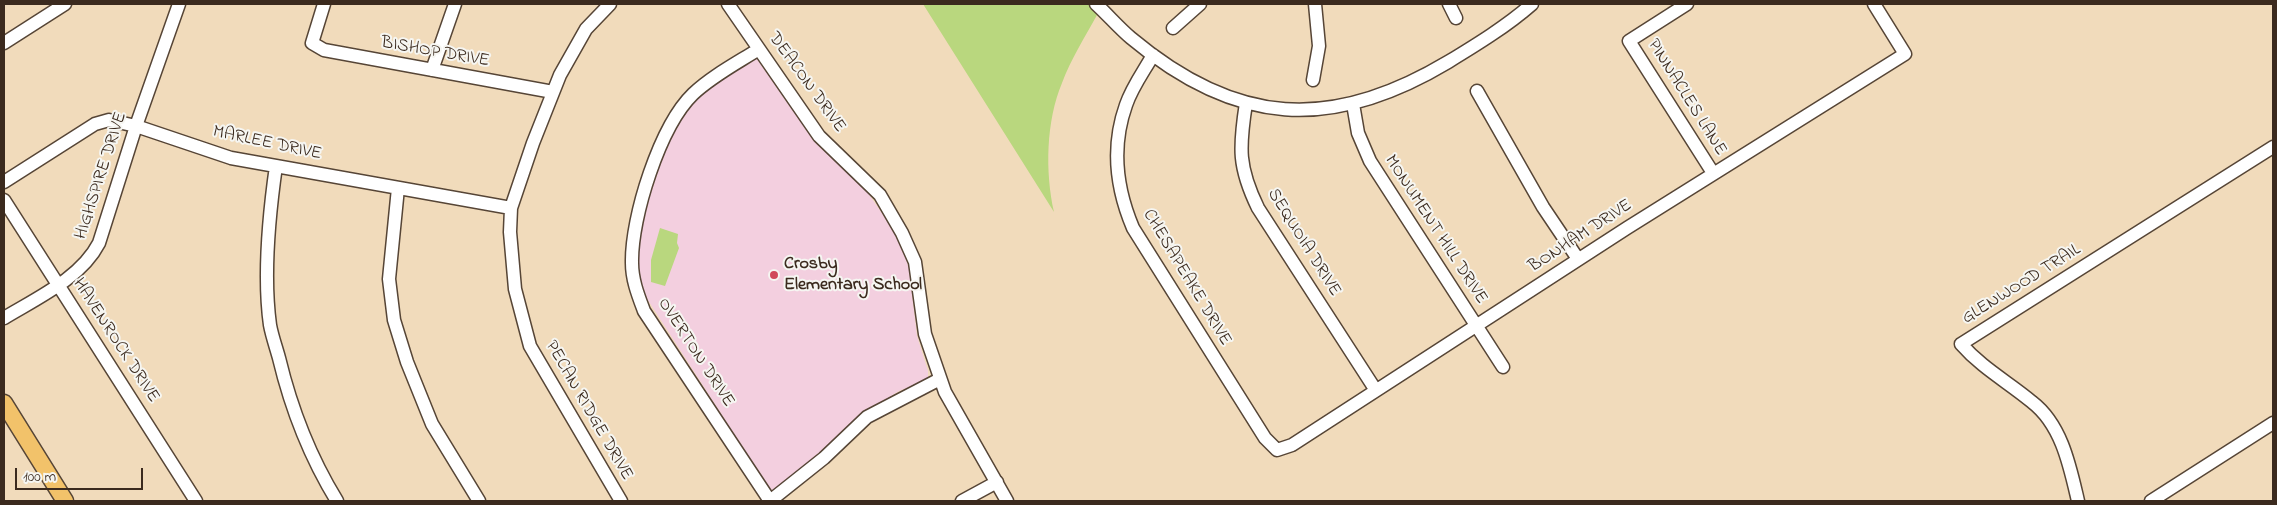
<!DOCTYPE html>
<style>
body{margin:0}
#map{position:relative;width:2277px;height:505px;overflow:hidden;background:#f1dbbb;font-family:"Indie Flower",sans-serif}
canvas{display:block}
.frame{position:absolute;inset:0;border:5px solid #3b2a1e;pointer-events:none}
.scale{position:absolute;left:15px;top:468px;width:128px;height:22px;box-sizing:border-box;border:2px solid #3b2a1e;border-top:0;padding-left:6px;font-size:15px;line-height:18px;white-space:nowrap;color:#3b2a1e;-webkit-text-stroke:4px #f6f6f2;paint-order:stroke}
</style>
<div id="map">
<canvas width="2277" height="505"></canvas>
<div class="frame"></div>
<div class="scale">100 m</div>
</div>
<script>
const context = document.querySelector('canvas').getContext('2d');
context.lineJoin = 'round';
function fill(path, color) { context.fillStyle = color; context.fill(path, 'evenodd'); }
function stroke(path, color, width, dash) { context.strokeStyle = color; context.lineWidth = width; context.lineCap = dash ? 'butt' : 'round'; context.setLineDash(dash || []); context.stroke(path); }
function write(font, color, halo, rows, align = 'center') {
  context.font = font + ' "Indie Flower",sans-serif'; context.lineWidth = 4; context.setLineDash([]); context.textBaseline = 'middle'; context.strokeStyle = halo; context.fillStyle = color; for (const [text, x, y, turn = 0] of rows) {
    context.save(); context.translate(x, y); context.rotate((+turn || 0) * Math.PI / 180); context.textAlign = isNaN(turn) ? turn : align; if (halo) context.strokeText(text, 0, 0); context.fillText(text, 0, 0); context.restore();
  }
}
fill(new Path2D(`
 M755,56L814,141L866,190L890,225L902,247L909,268L917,336L928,371V377L925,381L899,391L868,411L772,493L642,291L636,267L642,219L669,139L679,118L702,92Z`), '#f3cfdf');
fill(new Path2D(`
 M923,4H1089L1097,15C1085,37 1071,59 1062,83C1046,121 1045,172 1054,212Z
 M660,228L678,234L677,243L679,248L665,286L651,282V260Z`), '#b9d77e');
const minor = new Path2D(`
 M324,4L312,43L324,50L553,92
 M610,4L586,29L560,75L533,143L511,208L510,232L515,289L530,346L621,501
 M728,4L819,136L880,195L902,233L915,262L925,334L945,392L1007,501
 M1096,4C1108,15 1119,28 1131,38C1236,126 1331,132 1448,62C1476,45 1507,26 1532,4
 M1449,4L1456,18
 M1687,4L1629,41L1713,173
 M1173,28L1200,4
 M4,43L65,4
 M759,49C737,63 712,76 693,94C660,126 631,217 632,263C632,280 638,295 644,311L770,501
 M1153,55C1144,71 1132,87 1126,105C1111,147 1116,188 1133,228L1265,438L1277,450L1292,445L1627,228L1905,54L1874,4
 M432,70L455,4
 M1313,80L1319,46L1315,4
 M1477,91L1543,207L1578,259
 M1246,103C1239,148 1238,167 1258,208L1375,389
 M1353,104L1358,133L1370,161L1503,367
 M276,166C269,215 263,275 270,325C272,336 276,347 279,358C291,408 310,457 337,501
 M4,182L95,124L109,120L136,126L231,158L511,208
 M398,188L389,279L394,320L407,362L432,424L479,501
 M4,200L196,501
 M4,318C37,298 81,278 99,243L136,126L179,4
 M770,501L824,458L867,417L940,379
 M962,501L997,482
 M2078,501C2070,467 2062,425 2032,402C2008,382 1982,368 1961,344L2273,147
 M2151,501L2273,423`);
const major = new Path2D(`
 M4,403L65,501`);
stroke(minor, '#564536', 15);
stroke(major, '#564536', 19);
stroke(minor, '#fff', 12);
stroke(major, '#f2c26a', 16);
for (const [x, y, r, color] of [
 [774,275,5,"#d1495b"]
]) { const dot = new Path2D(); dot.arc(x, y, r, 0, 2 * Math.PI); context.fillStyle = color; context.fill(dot); stroke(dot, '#f6f6f2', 2); }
write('18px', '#3b2a1e', '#f6f6f2', [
 ["BISHOP DRIVE",435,53,10],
 ["DEACON DRIVE",806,83,54],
 ["PINNACLES LANE",1686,98,58],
 ["MARLEE DRIVE",267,144,12],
 ["HIGHSPIRE DRIVE",102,176,-72],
 ["MONUMENT HILL DRIVE",1435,230,57],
 ["BONHAM DRIVE",1581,237,-33],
 ["SEQUOIA DRIVE",1303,243,58],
 ["CHESAPEAKE DRIVE",1186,278,59],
 ["GLENWOOD TRAIL",2022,285,-32],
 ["HAVENROCK DRIVE",115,341,57],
 ["OVERTON DRIVE",695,353,57],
 ["PECAN RIDGE DRIVE",588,411,60]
]);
write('bold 18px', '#3b2a1e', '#f6f6f2', [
 ["Crosby",784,265],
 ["Elementary School",784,286]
], 'left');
</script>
